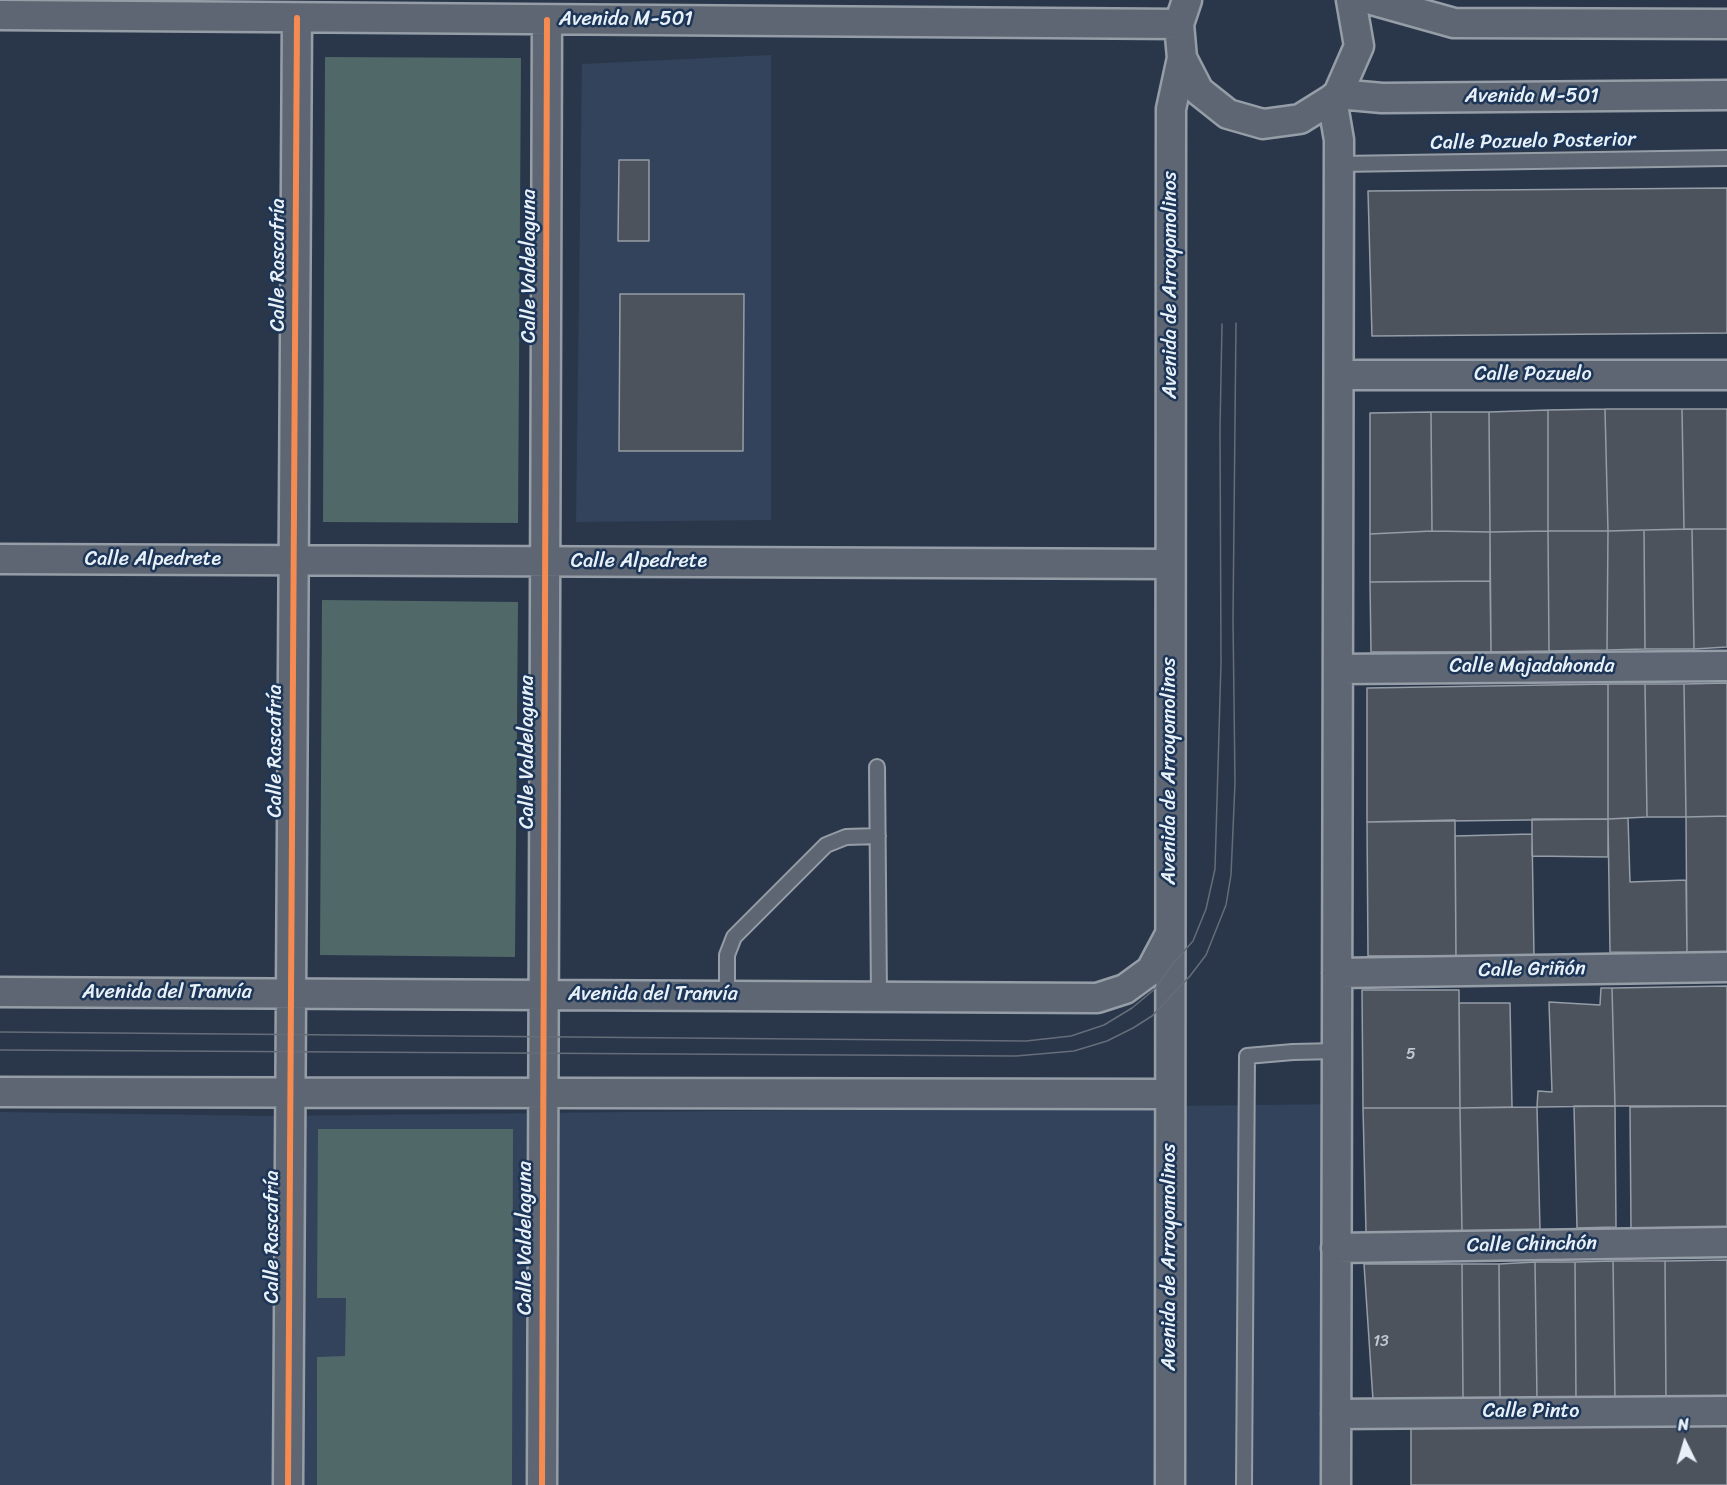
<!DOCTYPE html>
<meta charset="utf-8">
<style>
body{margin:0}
#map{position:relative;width:1727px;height:1485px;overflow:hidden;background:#2a374a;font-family:Sriracha,sans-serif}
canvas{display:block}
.north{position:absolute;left:1655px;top:1413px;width:60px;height:60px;-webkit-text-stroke:4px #1d3557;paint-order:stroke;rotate:355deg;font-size:16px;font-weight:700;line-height:24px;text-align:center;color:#e8f1f8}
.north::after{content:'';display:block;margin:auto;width:21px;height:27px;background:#e8f1f8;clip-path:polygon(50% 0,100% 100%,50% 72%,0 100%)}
</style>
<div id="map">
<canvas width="1727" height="1485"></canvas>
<div class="north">N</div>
</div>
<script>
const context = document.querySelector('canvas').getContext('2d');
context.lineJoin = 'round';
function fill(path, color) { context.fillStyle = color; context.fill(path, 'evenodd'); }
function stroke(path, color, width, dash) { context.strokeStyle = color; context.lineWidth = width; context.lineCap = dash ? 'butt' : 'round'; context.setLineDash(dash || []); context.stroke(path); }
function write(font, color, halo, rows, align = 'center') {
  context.font = font + ' Sriracha,sans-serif'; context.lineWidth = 5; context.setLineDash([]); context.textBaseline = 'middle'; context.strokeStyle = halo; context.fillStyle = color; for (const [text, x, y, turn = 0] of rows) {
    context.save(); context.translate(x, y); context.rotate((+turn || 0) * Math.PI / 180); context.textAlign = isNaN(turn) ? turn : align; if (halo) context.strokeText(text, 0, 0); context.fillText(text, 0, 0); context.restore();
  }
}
fill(new Path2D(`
 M771,55V520L576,522L582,64Z
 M1348,1104L1349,1485H0V1112L272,1116Z`), '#32435b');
fill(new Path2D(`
 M325,57L521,58L518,523L323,522Z
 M322,600L518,602L515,957L320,955Z
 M318,1129H513L512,1485H317V1357L345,1356L346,1298H317Z`), '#516868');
const building = new Path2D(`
 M619,160H649V241H618Z
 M1727,188V333L1372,336L1368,191Z
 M620,294H744L743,451H619Z
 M1605,409L1608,531H1548V410Z
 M1605,409H1682L1684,529L1608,531Z
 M1682,409H1727V529H1684Z
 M1548,410V531L1490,532L1489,412Z
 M1431,412L1432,531L1370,534V413Z
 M1431,412H1489L1490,532L1432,531Z
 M1692,529L1694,649H1645L1644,530Z
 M1692,529H1727V647L1694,649Z
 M1644,530L1645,649L1607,650L1608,531Z
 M1432,531L1490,532V581L1370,582V534Z
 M1548,531L1549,651L1491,652L1490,532Z
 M1548,531H1608L1607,650L1549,651Z
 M1490,581L1491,652H1371L1370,582Z
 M1727,683V816L1686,817L1684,684Z
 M1608,684V819L1367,822V688Z
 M1608,684H1645L1647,817L1608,819Z
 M1645,684H1684L1686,817H1647Z
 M1727,816V952L1687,953L1686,817Z
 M1628,818L1630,882L1686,880L1687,953L1610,952L1608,819Z
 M1532,819H1608V857L1532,856Z
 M1455,820L1456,956H1368L1367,822Z
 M1532,834L1534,956H1456L1455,836Z
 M1727,986V1106H1615L1612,988Z
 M1601,988H1612L1615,1106L1537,1107L1538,1091L1552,1092L1549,1002L1600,1005Z
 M1362,990H1459L1460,1108H1363Z
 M1459,1003H1510L1512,1107L1460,1108Z
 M1574,1106H1615L1616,1227L1577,1228Z
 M1727,1106V1227L1631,1228L1630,1107Z
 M1537,1107L1540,1230L1462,1233L1460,1108Z
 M1363,1108H1460L1462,1233L1366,1232Z
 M1727,1260V1398H1666L1665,1261Z
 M1613,1261L1615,1399L1576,1400L1575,1262Z
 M1613,1261H1665L1666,1398L1615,1399Z
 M1535,1262L1537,1399H1500L1499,1264Z
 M1535,1262H1575L1576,1400L1537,1399Z
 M1364,1264H1462L1463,1400H1373Z
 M1462,1264H1499L1500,1399L1463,1400Z
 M1727,1422V1485H1411V1425Z`);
fill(building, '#4c535d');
stroke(building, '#959da7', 1.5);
const lane = new Path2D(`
 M1339,164L1727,158
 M877,767L879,997
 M727,996V955L734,937L826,845L846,837L878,836
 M1244,1485L1247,1056L1293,1052L1337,1051`);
const street = new Path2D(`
 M1187,0L1179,24L1182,58L1199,91L1228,114L1263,124L1300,119L1332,99L1338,94L1359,46L1351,0
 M1372,0L1454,23L1727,24
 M0,15L1179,24
 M1338,94L1382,98L1727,95
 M1332,99L1339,140L1336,1485
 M1339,375H1727
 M0,559L1170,564
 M1338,669L1727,666
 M1337,973L1727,967
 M0,992L1097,998L1125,989L1151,970L1168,938
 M0,1092L1170,1094
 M1336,1248L1727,1242
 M1336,1414L1727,1411
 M288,1485L297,18
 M542,1485L547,20
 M1170,1485L1171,109L1182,58`);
stroke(lane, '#959da7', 18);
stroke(street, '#959da7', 33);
stroke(lane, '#5d6672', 14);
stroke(street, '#5d6672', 28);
stroke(new Path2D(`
 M0,1032L1026,1041L1071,1036L1104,1025L1132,1008L1156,988L1170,967L1193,941L1206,909L1215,869L1221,663L1220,429L1222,324
 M0,1050L1016,1056L1074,1051L1107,1041L1133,1028L1152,1016L1190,976L1206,955L1226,905L1231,875L1235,783L1233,619L1236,323`), '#656d78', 1.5);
stroke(new Path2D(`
 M288,1485L297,18
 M542,1485L547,20`), '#f68b52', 6);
write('16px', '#c1cad1', null, [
 ["5",1411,1055],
 ["13",1381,1342]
]);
write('20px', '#e8f1f8', '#1d3557', [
 ["Avenida M-501",626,20],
 ["Avenida M-501",1532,97],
 ["Calle Pozuelo Posterior",1533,142,-1],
 ["Calle Rascafría",279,265,-90],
 ["Calle Valdelaguna",530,266,-90],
 ["Avenida de Arroyomolinos",1171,285,-90],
 ["Calle Pozuelo",1533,375],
 ["Calle Alpedrete",153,560],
 ["Calle Alpedrete",639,562],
 ["Calle Majadahonda",1532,667],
 ["Calle Rascafría",276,751,-90],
 ["Calle Valdelaguna",528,752,-90],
 ["Avenida de Arroyomolinos",1170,771,-90],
 ["Calle Griñón",1532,970,-1],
 ["Avenida del Tranvía",167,993],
 ["Avenida del Tranvía",653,995],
 ["Calle Rascafría",273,1237,-90],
 ["Calle Valdelaguna",526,1238,-90],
 ["Calle Chinchón",1532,1245,-1],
 ["Avenida de Arroyomolinos",1170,1257,-90],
 ["Calle Pinto",1531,1412]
]);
</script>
